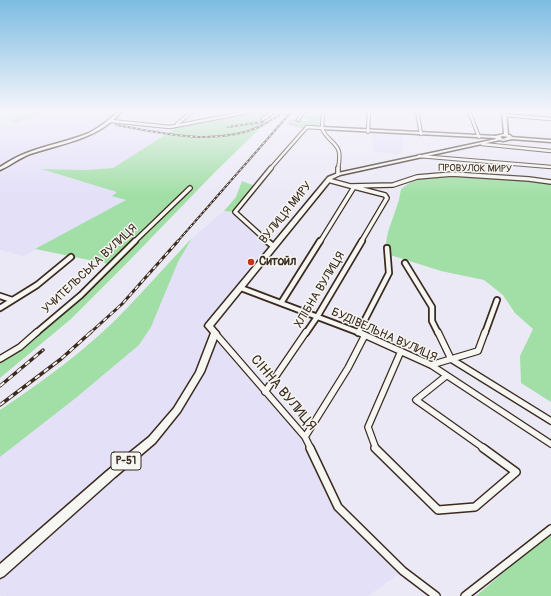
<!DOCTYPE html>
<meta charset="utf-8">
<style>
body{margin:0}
canvas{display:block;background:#ebe9f6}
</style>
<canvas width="551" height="596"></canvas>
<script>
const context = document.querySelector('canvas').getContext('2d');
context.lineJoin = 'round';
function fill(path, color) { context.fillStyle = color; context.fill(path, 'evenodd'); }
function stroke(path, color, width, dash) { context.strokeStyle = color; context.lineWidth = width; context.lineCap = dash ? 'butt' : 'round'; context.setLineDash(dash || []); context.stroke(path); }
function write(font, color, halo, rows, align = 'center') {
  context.font = font + ' Pangolin,sans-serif'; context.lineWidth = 3; context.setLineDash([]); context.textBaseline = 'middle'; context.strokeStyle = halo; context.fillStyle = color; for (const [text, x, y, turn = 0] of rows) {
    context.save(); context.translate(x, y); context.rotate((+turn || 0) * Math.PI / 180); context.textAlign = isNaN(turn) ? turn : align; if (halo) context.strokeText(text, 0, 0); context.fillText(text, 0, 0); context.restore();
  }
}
fill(new Path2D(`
 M18,111H74L117,116L112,121L170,127L174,128L113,168L85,170H43L118,192L112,195L127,200L24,256L0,250V118Z
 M372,133L403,135L402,151L396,155L389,153L376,152L371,147H372L373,144L371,138Z
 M224,211L235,212L273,246L209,326L305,437L338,507L403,571L368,596H2L0,594V457L77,397L139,345L151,327L178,262L192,238Z`), '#e3e0f8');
fill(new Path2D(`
 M25,111H49L15,123L9,121L27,114Z
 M253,111H278L214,173L125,265L71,319L0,378V359L81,295L109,264L35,249L126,200L112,196L117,192L41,169L85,170L113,168L174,129L170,127Z
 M319,114L321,123L318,126L307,125L305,128L293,127L298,120L308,121L309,119L303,118L306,116H316Z
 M449,175L526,179L551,183V402L521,383L520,356L533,329L515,313L503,295L484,280L441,271L384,253L388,232L399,200L401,189C418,176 429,176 449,175Z
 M242,181L255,186L235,212L224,211L236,197Z
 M192,238L178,262L151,327L139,345L77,397L0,457V410C46,379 92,346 130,305C151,283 171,260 192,238Z
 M551,532V596H476Z`), '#a2dfa6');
const building = new Path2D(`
 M293,120L296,121L293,125L289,124Z`);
fill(building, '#d1cbfe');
stroke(building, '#928eb2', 1);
const streetFar4 = new Path2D(`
 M417,111L421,134
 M469,111L479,137
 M504,115L551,119
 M263,119L272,113L268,111
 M298,120L304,111
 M111,121L170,127L253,111
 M177,124L193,111
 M322,128C325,139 337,142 339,152C340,158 339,164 338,169
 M368,132L369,111
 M482,144L551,151
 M419,156L551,167
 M270,169L307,127L322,128L323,111`);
const streetFar3 = new Path2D(`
 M338,174V168
 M328,180L350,186L393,185L417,177L452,174L529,179L551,182
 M350,186L385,195L387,198L361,242
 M134,242L190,188
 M268,242L235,212L271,168
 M320,242L354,187`);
const streetFar2 = new Path2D(`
 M267,241L273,246
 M405,263L432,307V321L438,333
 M241,288L360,333
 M0,296L12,300
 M281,303L320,241
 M0,308L37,285L71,257
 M36,333L81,295L135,241
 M306,333L317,317L362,241
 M358,333L389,273L387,248
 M485,333L497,300`);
const streetFar1 = new Path2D(`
 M358,332L431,365L551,444
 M438,332L451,359L551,421
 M215,333L305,437L311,449
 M0,359L20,347L37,332
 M431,365L478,351L485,332
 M446,376L416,400L485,449
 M265,392L306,332
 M305,437L348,368L365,335
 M376,449L368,427L401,351`);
const street = new Path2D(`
 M310,448L338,507L403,571L436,596
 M375,448L438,510L475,507L516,472L483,448
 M465,596L551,529`);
const secondary = new Path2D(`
 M119,111H122C116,118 109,124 101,129C79,142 54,146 30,154C19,158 10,166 0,170V167C8,162 16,157 24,154C45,145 68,142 89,133C100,127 109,120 119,111Z
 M322,127L496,136L498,137L496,138L321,129V127Z
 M510,137L551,140V142L511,139L509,138Z`);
const primary = new Path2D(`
 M502,111H506L508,135H510L513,138L512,139L503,141L500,140L340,175L332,179L213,326L219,333L204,372L180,412L155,443L115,477L4,576L0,578V564L107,471L149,437L174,408L196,372L211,333L205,326L206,324L328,177L338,173L496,139L494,137L495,136L504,134ZM503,136L508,137L503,139L500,137Z`);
stroke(streetFar4, '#3b2a1e', 4.5);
stroke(streetFar3, '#3b2a1e', 6);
stroke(streetFar2, '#3b2a1e', 8);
stroke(streetFar1, '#3b2a1e', 8);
stroke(street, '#3b2a1e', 10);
stroke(secondary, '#3b2a1e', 3);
stroke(primary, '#3b2a1e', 3);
stroke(streetFar4, '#f6f6f2', 2.5);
stroke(streetFar3, '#f6f6f2', 3.5);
stroke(streetFar2, '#f6f6f2', 4.5);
stroke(streetFar1, '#f6f6f2', 5.5);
stroke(street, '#f6f6f2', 7);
fill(secondary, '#f6f6f2');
fill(primary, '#f6f6f2');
const railFar2 = new Path2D(`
 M116,125C162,133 216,147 261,126C267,123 273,119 279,115
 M228,127L263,122
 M177,242L292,111`);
const railFar1 = new Path2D(`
 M90,333L122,304L178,241`);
const rail = new Path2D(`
 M0,386L43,350
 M0,405L61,359L91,332`);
stroke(railFar2, '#3b2a1e', 2);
stroke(railFar1, '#3b2a1e', 3);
stroke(rail, '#3b2a1e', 3.5);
stroke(railFar2, '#f6f6f2', 1, [2.5]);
stroke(railFar1, '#f6f6f2', 1.5, [4.5]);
stroke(rail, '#f6f6f2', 2, [5.5]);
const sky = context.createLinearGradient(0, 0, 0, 195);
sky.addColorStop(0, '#7cbce1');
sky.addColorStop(0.57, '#f6f5fb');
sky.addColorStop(1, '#f6f5fb00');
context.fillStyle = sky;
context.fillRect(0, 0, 551, 195);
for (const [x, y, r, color] of [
 [251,262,4,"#c8321e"]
]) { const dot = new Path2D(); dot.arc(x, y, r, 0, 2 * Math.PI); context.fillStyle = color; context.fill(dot); stroke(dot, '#f6f6f2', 1.5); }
write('10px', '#3b2a1e', '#f6f6f2', [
 ["ПРОВУЛОК МИРУ",475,169,1]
]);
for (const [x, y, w] of [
 [126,461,30]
]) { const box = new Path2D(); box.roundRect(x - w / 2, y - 9, w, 18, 3); context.fillStyle = '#f6f6f2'; context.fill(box); stroke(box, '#3b2a1e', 1); }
write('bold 11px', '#3b2a1e', null, [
 ["Р-51",126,461]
]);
write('12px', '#3b2a1e', '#f6f6f2', [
 ["ВУЛИЦЯ МИРУ",286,213,-51],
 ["УЧИТЕЛЬСЬКА ВУЛИЦЯ",90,269,-43],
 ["ХЛІБНА ВУЛИЦЯ",320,290,-59],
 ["БУДІВЕЛЬНА ВУЛИЦЯ",384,335,24]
]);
write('bold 12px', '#3b2a1e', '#f6f6f2', [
 ["Ситойл",259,262]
], 'left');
write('14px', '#3b2a1e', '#f6f6f2', [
 ["СІННА ВУЛИЦЯ",283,393,50]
]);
</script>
